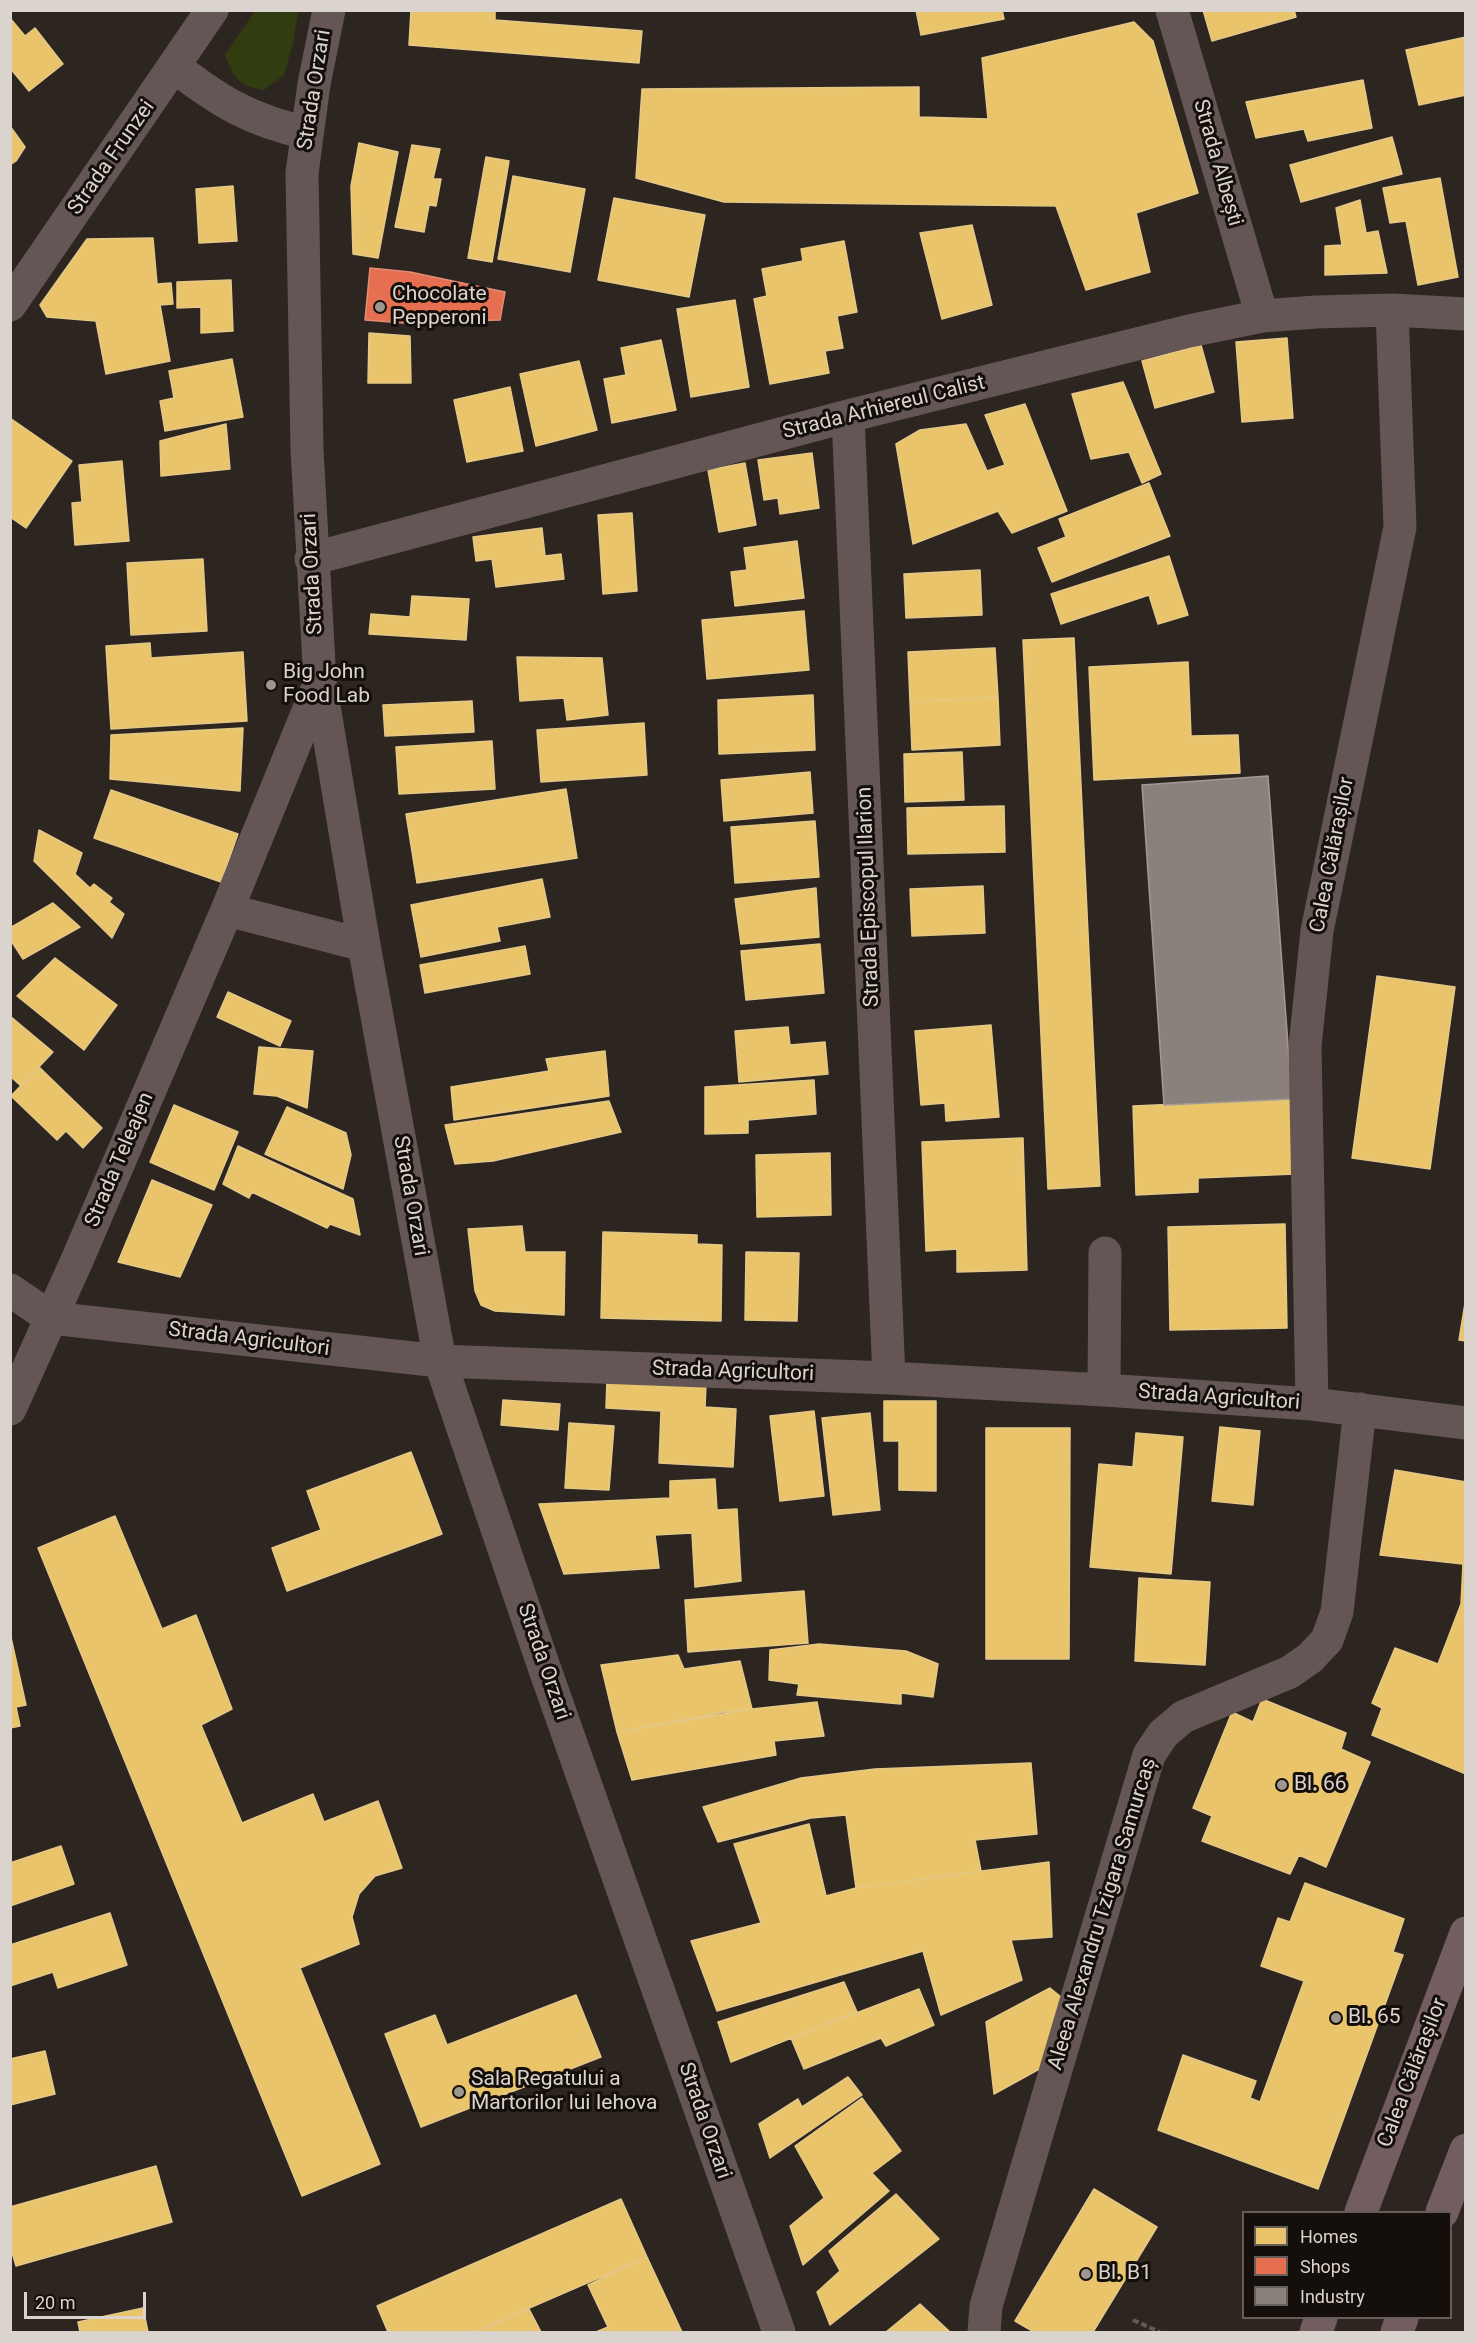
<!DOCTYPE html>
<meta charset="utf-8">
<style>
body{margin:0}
#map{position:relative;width:1476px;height:2343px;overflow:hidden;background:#2c2520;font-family:Roboto,sans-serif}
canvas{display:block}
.frame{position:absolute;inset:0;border:12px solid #dbd3cd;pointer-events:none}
.legend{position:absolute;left:1242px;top:2211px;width:210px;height:108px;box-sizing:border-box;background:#140f0a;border:2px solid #645d58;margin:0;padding:8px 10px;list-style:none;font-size:18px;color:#dbd3cd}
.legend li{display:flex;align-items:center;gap:12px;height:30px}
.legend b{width:30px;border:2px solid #645d58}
.scale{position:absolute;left:24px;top:2292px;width:122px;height:27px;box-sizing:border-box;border:3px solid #dbd3cd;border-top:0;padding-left:8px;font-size:18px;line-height:21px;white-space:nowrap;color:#dbd3cd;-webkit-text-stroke:4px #140f0a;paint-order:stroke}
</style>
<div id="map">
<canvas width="1476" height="2343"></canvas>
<div class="frame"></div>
<ul class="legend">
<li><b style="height:16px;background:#e9c46a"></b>Homes</li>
<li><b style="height:16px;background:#e76f51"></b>Shops</li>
<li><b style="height:16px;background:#8a817c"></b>Industry</li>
</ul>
<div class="scale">20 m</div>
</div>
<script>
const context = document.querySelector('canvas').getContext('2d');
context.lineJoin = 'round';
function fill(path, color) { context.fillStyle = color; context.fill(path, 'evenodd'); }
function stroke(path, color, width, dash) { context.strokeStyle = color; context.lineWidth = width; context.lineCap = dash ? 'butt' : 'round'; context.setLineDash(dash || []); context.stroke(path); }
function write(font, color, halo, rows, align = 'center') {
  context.font = font + ' Roboto,sans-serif'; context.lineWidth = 6; context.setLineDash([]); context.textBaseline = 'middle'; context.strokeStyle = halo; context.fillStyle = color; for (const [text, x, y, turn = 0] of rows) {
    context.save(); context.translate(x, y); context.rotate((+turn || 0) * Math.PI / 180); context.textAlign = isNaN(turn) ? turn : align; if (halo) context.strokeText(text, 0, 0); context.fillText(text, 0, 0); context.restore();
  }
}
fill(new Path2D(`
 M255,11H298L293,44L284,75L264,90C239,86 233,78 225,55Z`), '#313d10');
const homes = new Path2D(`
 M411,10H495V20L642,31L639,63L409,45Z
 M916,10H1002L1004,19L921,35Z
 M1203,10H1294L1296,17L1212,41Z
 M10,18L25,36L35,28L63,64L29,91L10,68Z
 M1134,22L1153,41L1198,193L1136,213L1150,272L1086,290L1056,206L724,202L636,178L642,89L919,87V117L988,119L982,58Z
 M1466,37V95L1419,105L1406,50Z
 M1363,80L1372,128L1308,141L1304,129L1256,138L1246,102Z
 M10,126L25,147L16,161L10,165Z
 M1392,137L1402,174L1301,202L1290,165Z
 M359,143L398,152L378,258L353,254L351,186Z
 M412,145L440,149L433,179H441L436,206L429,205L424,232L395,227Z
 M486,157L509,161L492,262L468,258Z
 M513,176L585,189L570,272L498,259Z
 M1440,178L1458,277L1418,285L1406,221L1390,223L1383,188Z
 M233,186L237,241L199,243L196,189Z
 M614,198L705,215L689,297L598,280Z
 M1360,200L1366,233L1378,231L1387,273L1325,275V246L1342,245L1336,208Z
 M972,225L992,305L942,319L920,233Z
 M153,238L157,284L171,283L173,304L160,305L170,361L106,374L96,321L47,317L40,305L87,239Z
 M844,241L857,312L837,316L843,348L825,351L829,373L770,384L754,299L767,296L762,269L803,261L801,249Z
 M231,280L233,331L201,333V307L177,308V282Z
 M735,300L749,387L691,397L677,309Z
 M369,333L410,336L411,383H368Z
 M1287,338L1293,418L1242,422L1236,342Z
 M661,340L676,410L612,423L604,379L626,375L621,348Z
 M1201,345L1214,392L1155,408L1142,361Z
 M232,359L243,417L165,431L160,401L174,398L169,371Z
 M579,361L597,430L536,446L520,374Z
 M1123,382L1161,474L1142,483L1129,452L1091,459L1072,394Z
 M510,387L523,451L467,462L454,400Z
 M1025,404L1067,511L1012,533L998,511L913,544L896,444L920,430L966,424L987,471L1005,465L985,415Z
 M10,418L72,461L26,528L10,517Z
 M226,424L230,469L161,476L160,441Z
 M812,453L819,508L780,514L778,498L764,500L758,460Z
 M122,461L129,541L75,545L72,503L82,502L79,465Z
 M745,463L756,525L719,532L708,470Z
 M1149,483L1170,536L1052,582L1038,548L1066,537L1059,519Z
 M632,513L637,591L603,594L598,515Z
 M542,528L545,556L561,554L564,579L496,587L492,559L476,561L473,537Z
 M797,541L804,598L735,606L731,572L747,570L744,548Z
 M1169,556L1188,615L1158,624L1149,595L1061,624L1051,594Z
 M203,559L207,631L131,635L127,563Z
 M980,570L982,615L906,618L904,574Z
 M412,596L469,599L466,640L369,634L371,614L410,617Z
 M804,611L809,670L707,679L702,620Z
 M1074,638L1100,1186L1048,1189L1023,640Z
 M150,643L151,658L243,652L247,721L111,729L106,646Z
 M995,648L998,697L910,702L908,652Z
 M517,657L602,658L608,715L567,720L564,698L520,701Z
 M1188,662L1191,736L1238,735L1240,773L1094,780L1089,667Z
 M813,695L815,750L719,754L718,700Z
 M998,697L1000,745L912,750L910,702Z
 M472,701L474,732L385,736L383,705Z
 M644,723L647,775L541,782L537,730Z
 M243,728L240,791L110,779L111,735Z
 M492,741L495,789L399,794L396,747Z
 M962,752L964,800L905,802L904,754Z
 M810,772L813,813L724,821L721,780Z
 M566,789L577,858L417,883L406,814Z
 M111,790L238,834L221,882L94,838Z
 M1004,806L1005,852L908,854L907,808Z
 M815,821L819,877L735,883L731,827Z
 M39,830L82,853L75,874L90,888L94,884L112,898L109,902L124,914L112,938L34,861Z
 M542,879L550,917L497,927L500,941L421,957L411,905Z
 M983,886L985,933L912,936L910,889Z
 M816,888L819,937L741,944L735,899Z
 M53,903L80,927L23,959L10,939V928Z
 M820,944L824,993L746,1000L741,951Z
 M525,946L530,974L425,993L420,965Z
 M55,958L117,1005L84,1050L17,996Z
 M1377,976L1455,987L1430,1169L1352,1158Z
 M228,992L291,1021L280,1046L217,1017Z
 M10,1016L53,1052L21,1086L10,1076Z
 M991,1025L999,1117L946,1121L945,1103L921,1105L915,1031Z
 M788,1027L790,1045L825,1042L828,1074L739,1082L735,1031Z
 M259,1047L313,1051L307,1108L277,1096L254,1094Z
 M605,1051L609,1096L454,1120L451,1087L549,1071L546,1059Z
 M39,1067L102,1128L83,1148L66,1131L57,1140L11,1096Z
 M814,1080L816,1114L748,1120V1133L705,1134V1087Z
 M1292,1099L1295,1174L1198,1178V1192L1136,1195L1133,1106Z
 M609,1101L621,1132L493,1161L455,1164L445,1125Z
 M174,1105L238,1132L214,1190L150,1162Z
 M287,1107L346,1133L351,1155L343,1189L265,1154Z
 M1023,1138L1027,1270L957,1272V1249L926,1251L922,1142Z
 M238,1146L353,1199L360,1235L330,1224L327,1228L252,1192L249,1198L223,1184Z
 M830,1153L831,1215L757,1217L756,1155Z
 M152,1180L212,1205L180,1277L118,1262Z
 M1285,1224L1287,1328L1170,1330L1168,1227Z
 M522,1226L525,1252H565L564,1315L495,1311L481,1305L475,1291L468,1229Z
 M603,1232L697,1235V1244L722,1245L721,1321L601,1318Z
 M746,1252L799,1253L797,1321L745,1320Z
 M1466,1297V1341L1459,1340Z
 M607,1379L706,1384L705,1407L736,1409L733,1467L659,1463L661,1411L606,1408Z
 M503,1400L560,1404L558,1430L501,1425Z
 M884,1401H936V1491L899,1490V1441H884Z
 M814,1411L824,1496L780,1501L770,1416Z
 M870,1413L880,1510L833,1515L822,1418Z
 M569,1423L614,1426L609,1490L565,1488Z
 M1220,1427L1260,1431L1253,1505L1212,1501Z
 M986,1428H1070L1069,1659H986Z
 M1136,1433L1183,1437L1171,1574L1090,1567L1099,1464L1133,1467Z
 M411,1452L442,1534L287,1591L272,1548L321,1530L307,1491Z
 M1395,1470L1466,1482V1774L1372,1735L1382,1708L1372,1703L1395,1648L1438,1664L1461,1604L1463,1564L1380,1555Z
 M715,1479L717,1510L737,1509L741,1581L695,1587L692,1533L655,1535L659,1568L564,1574L539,1504L670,1498V1481Z
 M115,1516L162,1629L196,1615L232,1709L201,1725L242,1823L313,1794L324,1822L378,1801L402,1868L375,1876L359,1894L352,1917L359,1944L300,1968L380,2164L302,2196L38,1548Z
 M1139,1578L1210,1582L1205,1665L1135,1661Z
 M804,1591L808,1643L688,1652L685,1600Z
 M10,1633L26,1705L16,1707L20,1726L10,1728Z
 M819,1644L906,1651L938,1664L933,1697L901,1693V1704L797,1695L799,1684L769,1680L770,1650Z
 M678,1655L684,1669L740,1661L752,1709L617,1732L601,1665Z
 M1262,1699L1346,1733L1341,1749L1370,1762L1326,1867L1299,1855L1290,1874L1202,1841L1212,1816L1193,1808L1232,1712L1253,1722Z
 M817,1702L824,1736L774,1741L776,1755L632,1780L617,1732L724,1712Z
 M1031,1763L1037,1834L975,1840L981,1871L856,1888L846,1815L811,1818L718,1842L703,1807L801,1778L875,1769Z
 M809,1824L826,1896L856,1888L1049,1862L1052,1937L1011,1940L1022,1980L941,2015L923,1951L717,2011L691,1941L761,1923L734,1844Z
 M61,1846L74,1884L10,1906V1863Z
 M1305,1883L1404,1919L1393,1952L1403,1955L1318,2189L1158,2130L1183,2055L1256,2081L1250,2098L1260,2102L1304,1981L1261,1966L1278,1918L1290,1922Z
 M110,1913L127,1965L58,1988L53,1972L10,1986V1945Z
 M844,1982L857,2012L731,2062L718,2022Z
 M1050,1988L1061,1997L1043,2067L994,2094L986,2022Z
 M919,1989L934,2025L886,2046L881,2038L804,2069L791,2038Z
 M576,1995L601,2057L421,2127L385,2034L435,2015L447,2045Z
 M45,2051L55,2094L10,2105V2059Z
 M848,2077L862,2095L770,2158L759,2124L798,2099L802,2107Z
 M862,2098L901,2151L872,2173L889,2191L803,2265L790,2226L824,2198L795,2146Z
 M156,2166L172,2222L16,2266L10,2245V2207Z
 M1094,2189L1157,2227L1093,2332H1034L1015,2321Z
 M896,2194L939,2239L830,2325L817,2292L840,2271L829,2251Z
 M621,2199L647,2257L474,2332H388L377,2306Z
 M647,2257L682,2332H596L608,2327L588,2285Z
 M920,2304L950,2332H886Z
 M143,2308L148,2332H80L78,2322Z
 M529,2309L541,2332H475Z`);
fill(homes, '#e9c46a');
stroke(homes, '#e5c888', 1.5);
const shops = new Path2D(`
 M370,268L410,272L505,292L500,320L404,323L365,320Z`);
fill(shops, '#e76f51');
stroke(shops, '#e38d76', 1.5);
const industry = new Path2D(`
 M1268,776L1292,1099L1164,1105L1142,785Z`);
fill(industry, '#8a817c');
stroke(industry, '#a29a94', 1.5);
stroke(new Path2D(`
 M1133,2320L1160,2332`), '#635857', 4, [6, 3]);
stroke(new Path2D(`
 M329,10L314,84L302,173L307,450L320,682L364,945L440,1361L543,1664L779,2332
 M1172,10L1262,316
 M175,67C220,102 250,120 307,133
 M10,305L212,10
 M848,416L889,1378
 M311,559L848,416L1189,331L1262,316L1316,312L1392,310L1466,314
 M227,910L364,945
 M10,1290L51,1318L440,1361L889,1378L1104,1390L1312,1404L1466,1423
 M1104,1390L1105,1253
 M1312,1404L1305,1046L1317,931L1400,527L1392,310
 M10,1409L78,1258L227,910L320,682
 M984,2332L986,2306L1149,1755L1163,1734L1183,1717L1290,1672L1310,1658L1327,1640L1337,1612L1360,1409`), '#655656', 33);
stroke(new Path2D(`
 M1361,2212L1466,1933
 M1442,2212L1466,2150
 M1316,2332L1321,2318
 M1397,2332L1402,2318`), '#745d61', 33);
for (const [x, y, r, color] of [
 [380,307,6,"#9e9690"],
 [271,685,6,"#9e9690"],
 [1282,1785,6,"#9e9690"],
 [1336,2018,6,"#9e9690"],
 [459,2092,6,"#9e9690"],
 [1086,2274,6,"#9e9690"]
]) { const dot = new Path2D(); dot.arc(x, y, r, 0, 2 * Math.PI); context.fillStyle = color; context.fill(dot); stroke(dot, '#140f0a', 2); }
write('21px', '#dbd3cd', '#140f0a', [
 ["Strada Orzari",315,90,-81],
 ["Strada Frunzei",112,158,-55],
 ["Strada Albești",1217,163,74],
 ["Strada Arhiereul Calist",884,408,-14],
 ["Strada Orzari",313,574,-93],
 ["Calea Călărașilor",1333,855,-79],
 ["Strada Episcopul Ilarion",869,897,-92],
 ["Strada Teleajen",120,1160,-67],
 ["Strada Orzari",410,1196,80],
 ["Strada Agricultori",249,1340,7],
 ["Strada Agricultori",733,1372,2],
 ["Strada Agricultori",1219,1398,4],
 ["Strada Orzari",543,1662,71],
 ["Aleea Alexandru Tzigara Samurcaș",1103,1914,-73],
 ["Calea Călărașilor",1413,2073,-69],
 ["Strada Orzari",704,2121,71]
]);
write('21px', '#dbd3cd', '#140f0a', [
 ["Chocolate",392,295],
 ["Pepperoni",392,319],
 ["Big John",283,673],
 ["Food Lab",283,697],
 ["Bl. 66",1294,1785],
 ["Bl. 65",1348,2018],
 ["Sala Regatului a",471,2080],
 ["Martorilor lui Iehova",471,2104],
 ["Bl. B1",1098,2274]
], 'left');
</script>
